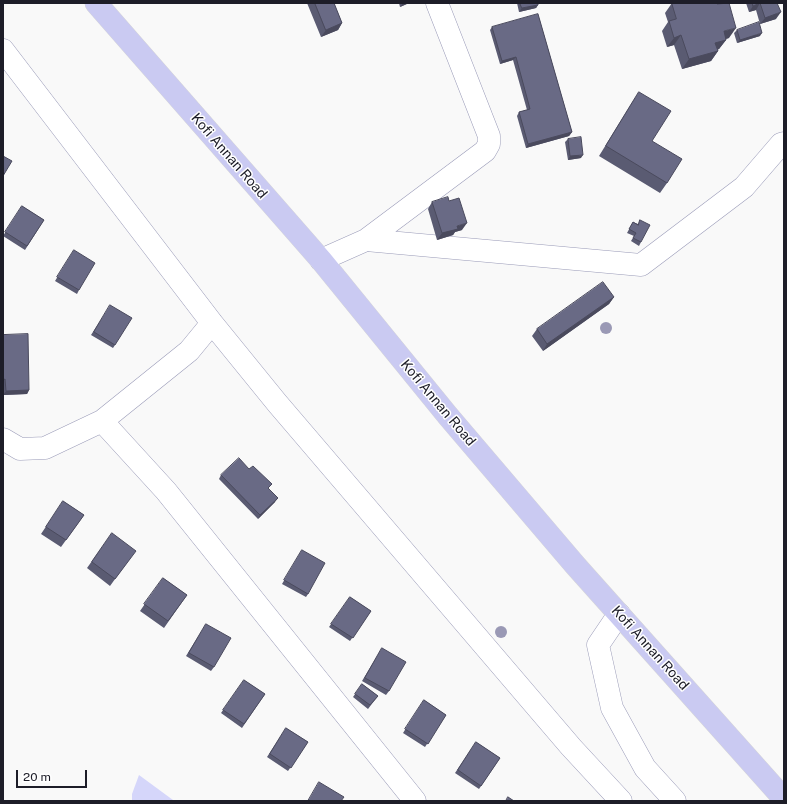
<!DOCTYPE html>
<style>
body{margin:0}
#map{position:relative;width:787px;height:804px;overflow:hidden;background:#f9f9f9;font-family:"Public Sans",sans-serif}
canvas{display:block}
.frame{position:absolute;inset:0;border:4px solid #1d1d28;pointer-events:none}
.scale{position:absolute;left:16px;top:770px;width:71px;height:18px;box-sizing:border-box;border:2px solid #1d1d28;border-top:0;padding-left:5px;font-size:12px;line-height:14px;white-space:nowrap;color:#1d1d28;-webkit-text-stroke:3px #fff;paint-order:stroke}
</style>
<div id="map">
<canvas width="787" height="804"></canvas>
<div class="frame"></div>
<div class="scale">20 m</div>
</div>
<script>
const context = document.querySelector('canvas').getContext('2d');
context.lineJoin = 'round';
function fill(path, color) { context.fillStyle = color; context.fill(path, 'evenodd'); }
function stroke(path, color, width, dash) { context.strokeStyle = color; context.lineWidth = width; context.lineCap = dash ? 'butt' : 'round'; context.setLineDash(dash || []); context.stroke(path); }
function write(font, color, halo, rows, align = 'center') {
  context.font = font + ' "Public Sans",sans-serif'; context.lineWidth = 3; context.setLineDash([]); context.textBaseline = 'middle'; context.strokeStyle = halo; context.fillStyle = color; for (const [text, x, y, turn = 0] of rows) {
    context.save(); context.translate(x, y); context.rotate((+turn || 0) * Math.PI / 180); context.textAlign = isNaN(turn) ? turn : align; if (halo) context.strokeText(text, 0, 0); context.fillText(text, 0, 0); context.restore();
  }
}
fill(new Path2D(`
 M139,775L173,800L174,801H132V794Z`), '#d5d6fa');
const minor = new Path2D(`
 M3,50L212,323L277,403L571,747L621,801
 M366,240L485,151L489,144V136L437,3
 M321,260L366,240L641,265L744,187L781,144L784,143
 M212,323L189,351L102,421L166,491L415,801
 M3,439L20,449L45,448L102,421
 M619,614L598,645L612,708L645,768L675,801`);
const major = new Path2D(`
 M96,3L321,260L448,416L575,565L784,799`);
stroke(minor, '#9a9bb8', 23);
stroke(major, '#d6d6d8', 23);
stroke(minor, '#fff', 22);
stroke(major, '#cacaf2', 22);
context.fillStyle = '#9a99b5';
for (const [x, y] of [
 [606,328],
 [501,632]
]) { context.beginPath(); context.arc(x, y, 6, 0, 2 * Math.PI); context.fill(); }
fill(new Path2D(`
 M307,3H334L342,23L338,30L321,37Z
 M399,3H409L400,7Z
 M517,3H538V5L536,8L519,12Z
 M672,3L729,38L726,39V40L719,49L717,50L718,51L711,61L682,69L674,45L667,47L662,31L668,22L665,13Z
 M746,3H777L776,19L760,24L756,10L749,12Z
 M538,14L572,132L569,136L526,148L517,116L519,112L527,110L513,60L500,64L490,30L492,27Z
 M737,30L760,36L737,43L734,33Z
 M639,92L652,141L667,183L660,193L599,156L633,101Z
 M568,139L581,158L568,160L565,142Z
 M432,202L462,230L455,232L453,235L437,240L428,209Z
 M22,206L44,220L25,250L3,236Z
 M640,220L641,242L639,246L631,241L634,236L627,233L633,222L638,224Z
 M74,250L79,290L77,294L55,281Z
 M614,297L609,304L543,351L532,336L537,329Z
 M108,309L115,345L113,348L91,335Z
 M3,335L29,390L27,394L3,395Z
 M249,469L268,488L275,502L258,519L219,479L221,475Z
 M63,501L84,515L61,547L41,534Z
 M112,533L131,557L110,586L87,568Z
 M302,550L308,594L306,597L282,584Z
 M163,578L187,595L164,628L140,611Z
 M350,597L371,611L350,641L329,627Z
 M206,624L214,667L211,671L186,656Z
 M382,648L389,691L386,695L362,681Z
 M244,680L265,694L242,728L221,713Z
 M362,684L378,696L368,709L353,697Z
 M424,700L446,715L425,747L403,733Z
 M286,728L308,742L288,771L267,757Z
 M476,742L500,758L479,789L455,773Z`), '#5a5b72');
fill(new Path2D(`
 M403,3H409L400,7Z
 M760,3L756,10L749,12L753,6Z
 M538,5L536,8L519,12L522,8Z
 M781,12L776,19L760,24L765,18Z
 M342,23L338,30L321,37L326,30Z
 M736,28L729,38L717,41L724,31Z
 M762,33L760,36L737,43L740,40Z
 M681,35L674,45L667,47L674,38Z
 M726,40L719,49L708,52L715,43Z
 M718,51L711,61L682,69L689,59Z
 M516,57L513,60L500,64L502,61Z
 M572,132L569,136L526,148L528,144Z
 M583,155L581,158L568,160L570,156Z
 M467,223L462,230L455,232L453,235L437,240L442,233L457,226Z
 M614,297L609,304L543,351L547,344Z
 M29,390L27,394L3,395L6,391Z
 M278,498L275,502L258,519L260,515Z`), '#4a4a5d');
const building = new Path2D(`
 M315,3H334L342,23L326,30Z
 M520,3H538V5L522,8Z
 M672,3H717V4L729,3L736,28L724,31L726,40L715,43L718,51L689,59L681,35L674,38L669,21L676,19Z
 M753,3H777L781,12L765,18L760,3L753,6Z
 M538,14L572,132L528,144L519,112L530,109L516,57L502,61L492,27Z
 M759,22L762,33L740,40L737,30Z
 M639,92L671,111L652,141L682,159L667,183L606,146Z
 M581,137L583,155L570,156L568,139Z
 M3,156L12,161L3,176Z
 M448,197L449,201L459,198L467,223L457,226L458,229L442,233L432,202Z
 M22,206L44,220L27,246L5,232Z
 M640,220L650,225L641,242L633,238L636,233L629,229L633,222L638,225Z
 M74,250L95,263L79,290L57,277Z
 M603,282L614,297L547,344L537,329Z
 M110,305L132,318L115,345L94,332Z
 M28,334L29,390L6,391L5,379L3,380V335Z
 M239,458L249,469L253,466L272,484L268,488L278,498L260,515L221,475Z
 M63,501L84,515L66,540L46,527Z
 M112,533L136,551L115,579L92,562Z
 M302,550L325,563L308,594L284,580Z
 M163,578L187,595L168,621L144,604Z
 M350,597L371,611L353,638L331,624Z
 M206,624L231,638L214,667L189,653Z
 M382,648L406,662L389,691L365,678Z
 M244,680L265,694L244,724L223,710Z
 M362,684L378,696L370,705L355,694Z
 M424,700L446,715L428,744L405,729Z
 M286,728L308,742L291,768L270,754Z
 M476,742L500,758L481,786L458,770Z
 M319,782L344,797L341,801H308Z
 M508,797L514,801H506Z`);
fill(building, '#696a85');
stroke(building, '#4a4a5d', 1);
write('14px', '#1d1d28', '#fff', [
 ["Kofi Annan Road",229,156,49],
 ["Kofi Annan Road",438,403,50],
 ["Kofi Annan Road",650,648,48]
]);
</script>
